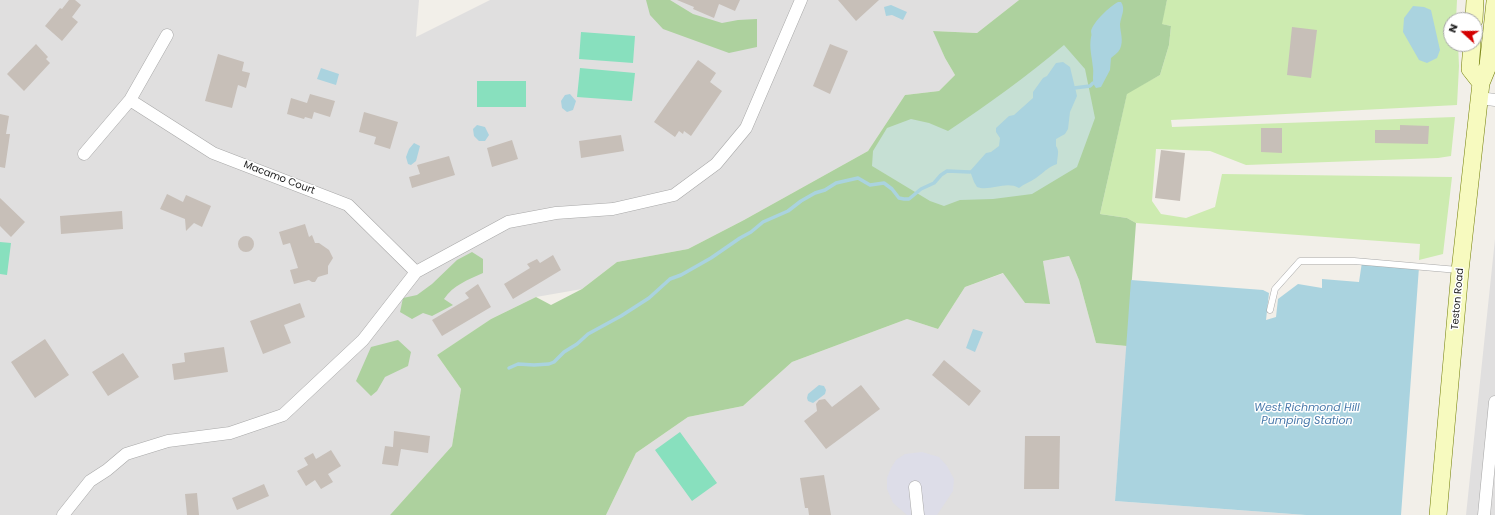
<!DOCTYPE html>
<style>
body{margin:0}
#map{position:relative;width:1495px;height:515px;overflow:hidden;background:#f2efe9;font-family:Poppins,sans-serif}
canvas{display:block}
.north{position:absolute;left:1443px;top:12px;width:40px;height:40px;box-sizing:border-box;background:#fff;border:1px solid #a7a7a7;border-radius:50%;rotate:291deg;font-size:11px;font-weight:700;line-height:16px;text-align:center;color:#222}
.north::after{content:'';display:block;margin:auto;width:14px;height:18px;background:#d40000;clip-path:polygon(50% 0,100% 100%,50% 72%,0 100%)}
</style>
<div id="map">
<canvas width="1495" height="515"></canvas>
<div class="north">N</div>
</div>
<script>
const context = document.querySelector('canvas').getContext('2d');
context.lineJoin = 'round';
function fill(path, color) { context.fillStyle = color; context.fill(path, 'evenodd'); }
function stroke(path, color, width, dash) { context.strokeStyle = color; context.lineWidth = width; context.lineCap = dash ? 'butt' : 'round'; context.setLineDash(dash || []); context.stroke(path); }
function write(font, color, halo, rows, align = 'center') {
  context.font = font + ' Poppins,sans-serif'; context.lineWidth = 3; context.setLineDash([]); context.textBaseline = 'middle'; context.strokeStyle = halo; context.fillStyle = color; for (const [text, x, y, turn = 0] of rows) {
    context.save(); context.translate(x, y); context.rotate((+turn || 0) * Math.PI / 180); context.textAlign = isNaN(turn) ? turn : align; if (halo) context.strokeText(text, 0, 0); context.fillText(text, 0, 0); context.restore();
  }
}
fill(new Path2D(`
 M0,0H419L416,37L490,0H1019L977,33L934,31L945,58L955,75L939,91L905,95L868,151L744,220L688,249L617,262L582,289L536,297L491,319L437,355L461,389L452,446L390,515H0Z
 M1495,239V515H1466Z
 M1069,256L1079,280L1096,343L1127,346L1115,501L1306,515H606L636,453L688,417L743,406L792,362L907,319L938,329L965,287L1004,273L1025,303L1049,304L1043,261Z`), '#e0dfdf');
fill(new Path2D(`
 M1167,0H1457L1456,20H1451V44H1458L1459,66L1457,105L1171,120L1172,127L1455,117L1451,156L1438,158L1246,165L1210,151L1156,149L1152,201L1161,214L1186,218L1215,207L1222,174L1452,177L1443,254L1419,260L1420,244L1136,223L1127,218L1100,214L1127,93L1160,75L1169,45L1171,26L1161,24Z`), '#cdebb0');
fill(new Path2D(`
 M646,0H670L693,14L722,23L738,20L757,19V47L729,53L663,29L650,15Z
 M1019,0H1167L1162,24L1171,26L1169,45L1160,75L1127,94L1100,214L1127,218L1136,223L1127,346L1096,343L1079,280L1069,256L1043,261L1050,304L1025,303L1003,273L965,287L938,329L907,319L792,362L743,406L688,417L636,453L606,515H390L452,446L461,389L437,355L491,319L536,297L551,305L582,289L617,262L688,249L744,220L868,151L905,95L939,91L955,75L945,58L933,31L977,33Z
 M472,252L483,259V273C468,280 453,285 444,299L453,305L432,316L423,313L412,319L400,312L403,298L417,295L432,284L457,260Z
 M398,340L411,352L408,366L385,377L377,391L371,396L356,381L371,347Z`), '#add19e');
fill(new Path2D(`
 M1064,45L1085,69L1095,118L1077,167L1032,194L993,199L960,200L944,206L930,201L872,166L873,151L887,128L911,119L929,123L948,131C989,104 1027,76 1064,45Z`), '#c6e0d4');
fill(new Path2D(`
 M581,32L635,36L633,63L579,59Z
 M580,68L635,73L632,101L577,97Z
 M477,81H526V107H477Z
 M0,242L11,243L7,275L0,274Z
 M680,432L717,483L692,501L655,450Z`), '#88e0be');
fill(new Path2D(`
 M922,452L939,457L947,466L954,479L953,491L937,515H907L893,503L887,489V478L891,468L896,460L905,454Z`), '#dddde8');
fill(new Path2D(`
 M1118,2H1121C1126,9 1121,16 1120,24C1120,32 1124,40 1120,49C1118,53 1114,55 1111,58L1110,70L1101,87L1096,88C1091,82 1094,75 1093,68C1092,57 1089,48 1091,37C1092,35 1091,33 1091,31C1094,21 1109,7 1118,2Z
 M891,5L907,12L903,20L892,15L886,16L884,7Z
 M1413,6L1424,7L1431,10L1440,50L1437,58L1427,63L1419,60L1403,32L1404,18Z
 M1063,62L1070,67L1077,96L1070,112L1068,129L1065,134L1056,139V146C1060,151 1057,157 1057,164C1048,167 1043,173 1036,178C1030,182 1024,184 1019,188C1006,180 990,192 977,187L974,182L970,171L986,153L991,152L999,146L1000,138L996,132V128L1009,116L1014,115L1033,98V92L1043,78L1047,76L1056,63Z
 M321,68L339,74L336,85L317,79Z
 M570,94L576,101L573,110L567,112L562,108L561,101L565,95Z
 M477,125L485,127L489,135L485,141H479L474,136L473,129Z
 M414,143L420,146L416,161L411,165L408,164L406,157L409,149Z
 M1362,262L1419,267L1401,515H1306L1115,501L1131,280L1263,290L1269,293L1266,320L1276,317L1278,299L1298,284L1322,288V279L1359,282Z
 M973,329L983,332L975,352L966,348Z
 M819,385L824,386L826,390L825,394L813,403L808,401L807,398L808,394Z`), '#aad3df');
stroke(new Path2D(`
 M1074,88L1090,86L1093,83
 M509,368L518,364L534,365L549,364L554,362L564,352L577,344L588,334L621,316L649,298L670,279L681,275L711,258L740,238L751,232L763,222L788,211L801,201L815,193L825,190L836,183L858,178L870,185L884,183L892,189L899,198L904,199H909L921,189L934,183L941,175L947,171L970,172`), '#aad3df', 3.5);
fill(new Path2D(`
 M69,0H75L81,5L72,17L78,22L62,41L45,26L60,8L62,9Z
 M677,0H740L735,11L719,4L714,18L693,9L694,7Z
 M838,0H879L856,21Z
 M1292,27L1317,30L1311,78L1287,75Z
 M36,44L48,57L46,59L50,63L24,91L7,74Z
 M830,44L848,51L830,94L813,86Z
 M218,54L244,62L242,71L250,73L246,88L238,85L232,108L205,101Z
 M698,60L716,73L710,82L722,91L691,136L684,131L683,134L679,131L675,137L654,122Z
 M310,94L335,101L330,117L314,112L312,119L305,117L304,119L287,114L291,98L307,103Z
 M364,112L398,122L390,149L374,144L376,137L359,132Z
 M0,114L9,116L6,134H10L5,168L0,167Z
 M1400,125L1429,126L1428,144L1375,143V130H1400Z
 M1261,128H1282V153L1261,152Z
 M621,135L624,151L581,158L579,141Z
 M512,140L518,159L492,167L487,148Z
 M1161,150L1185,153L1180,201L1155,198Z
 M449,156L455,175L412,188L409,177L420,174L417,165Z
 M167,194L183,202L186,195L211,206L202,227L194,223L186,231L185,219L160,209Z
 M0,198L25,222L11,237L0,226Z
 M122,211L123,229L61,234L60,216Z
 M305,224L309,237L312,235L315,243H319L329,250L333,258L328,266V274L318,277L315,282H312L309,280L294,284L290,270L298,268L290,243L283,245L279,232Z
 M238 244a8 8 0 1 1 16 0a8 8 0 1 1-16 0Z
 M553,255L561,270L513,299L504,284L530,268L527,264L537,259L540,263Z
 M478,284L491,307L442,336L432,320L469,298L465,293Z
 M300,303L305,317L284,325L291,343L263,354L250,321Z
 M45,339L69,375L35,398L11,362Z
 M224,347L228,372L174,380L172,364L185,362L184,353Z
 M123,353L139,377L108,396L92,372Z
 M944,360L981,391L969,406L932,375Z
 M861,385L880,409L826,449L804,421L817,411L816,404L819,400L825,399L832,407Z
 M394,431L430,436L428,453L401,449L398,466L382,464L385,446L393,447Z
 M1025,436H1060L1059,489H1024Z
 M331,450L341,466L328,474L333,482L321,489L315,480L306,486L297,471L308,465L304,458L313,453L316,459Z
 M824,475L831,515H809L808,508H805L800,478Z
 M264,484L269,496L237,510L232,498Z
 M197,493L199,515H187L185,494Z`), '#c7bfb8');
const lane = new Path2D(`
 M1270,310L1275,289L1300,261H1354L1458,270`);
const street = new Path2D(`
 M167,35L130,100L213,153L348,205L416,272
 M1480,98L1495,100
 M84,154L130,100
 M915,487L918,515
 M63,515L90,481L107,470L126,454L168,441L230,433L283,415L363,340L416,272L508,222L556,213L613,209L674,195L716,164L746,128L801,0
 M1484,515L1495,402`);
const secondary = new Path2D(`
 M1474,20L1475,0
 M1472,44L1470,69L1481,83
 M1438,515L1460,271L1481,83L1488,66L1495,2`);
stroke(lane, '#a9a9a9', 7);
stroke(street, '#a9a9a9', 13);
stroke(secondary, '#707d05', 18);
stroke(lane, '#fff', 6);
stroke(street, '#fff', 12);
stroke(secondary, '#f7fabf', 17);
write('10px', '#222', '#fff', [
 ["Macamo Court",279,178,21],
 ["Teston Road",1458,299,-85]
]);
write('italic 11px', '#4a7aab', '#fff', [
 ["West Richmond Hill",1307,408],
 ["Pumping Station",1307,421]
]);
</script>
